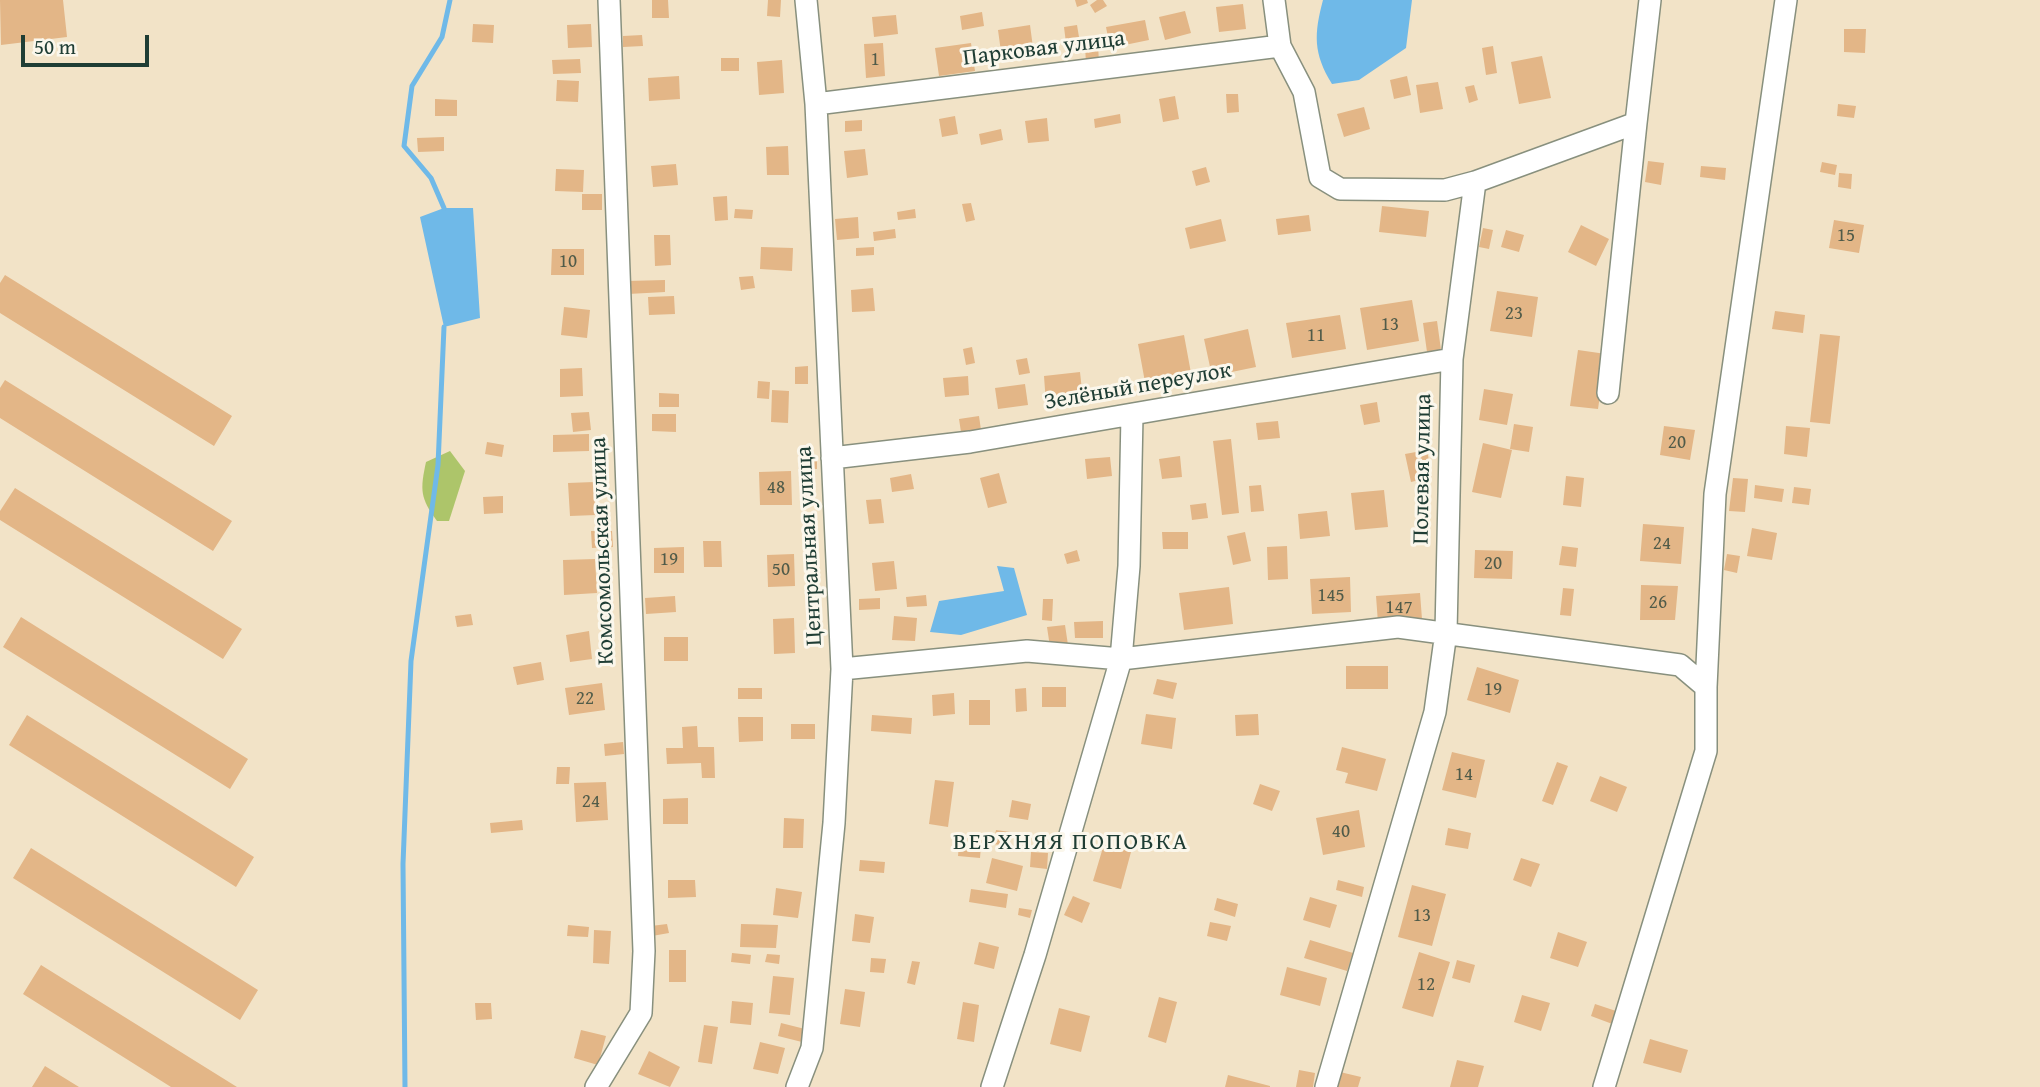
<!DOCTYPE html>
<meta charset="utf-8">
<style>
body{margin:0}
#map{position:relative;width:2040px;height:1087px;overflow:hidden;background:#f2e3c7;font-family:"Gentium Book Plus",serif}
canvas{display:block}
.scale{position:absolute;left:21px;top:35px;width:128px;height:32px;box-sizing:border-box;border:4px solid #1f3d34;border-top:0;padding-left:9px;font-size:21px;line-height:24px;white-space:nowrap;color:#1f3d34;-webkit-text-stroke:5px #fbf7ec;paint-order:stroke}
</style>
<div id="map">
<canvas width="2040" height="1087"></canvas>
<div class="scale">50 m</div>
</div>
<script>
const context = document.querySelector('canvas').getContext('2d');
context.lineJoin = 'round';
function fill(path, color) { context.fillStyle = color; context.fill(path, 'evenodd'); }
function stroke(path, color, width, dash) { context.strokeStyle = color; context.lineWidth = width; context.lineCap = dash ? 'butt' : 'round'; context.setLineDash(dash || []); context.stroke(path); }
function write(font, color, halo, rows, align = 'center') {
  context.font = font + ' "Gentium Book Plus",serif'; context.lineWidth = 6; context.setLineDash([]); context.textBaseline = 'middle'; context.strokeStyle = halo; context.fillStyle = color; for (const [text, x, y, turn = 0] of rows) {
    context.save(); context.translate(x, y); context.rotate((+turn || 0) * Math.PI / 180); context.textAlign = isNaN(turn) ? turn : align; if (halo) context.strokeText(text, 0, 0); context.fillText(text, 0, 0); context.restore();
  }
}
fill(new Path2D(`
 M450,451L465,471L449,521H437C420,498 420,490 426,462Z`), '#adc56a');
fill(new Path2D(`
 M1323,0H1412L1406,48L1359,80L1332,84C1313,53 1314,34 1323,0Z
 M444,208H473L480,318L444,327L420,217Z
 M997,566L1014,568L1027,615L961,635L930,632L939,601L1004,591Z`), '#6fb9e8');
stroke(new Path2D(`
 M444,208L431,178L404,146L412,86L442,37L450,0
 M405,1087L403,864L411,661L438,465L444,327`), '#6fb9e8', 5);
fill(new Path2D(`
 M0,0H63L67,37L1,45Z
 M652,0H668L669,18H652Z
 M768,0H781L780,17L767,16Z
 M1075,0H1087L1088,3L1077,7Z
 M1097,0H1103L1107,6L1095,13L1090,5Z
 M1243,4L1246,29L1219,32L1216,7Z
 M1185,11L1191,33L1165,40L1159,17Z
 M982,12L984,26L962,30L960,16Z
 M896,15L898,34L874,37L872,17Z
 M1145,20L1149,40L1110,48L1106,27Z
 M473,24L494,25L493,43L472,42Z
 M591,24L592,47L568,48L567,25Z
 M1030,25L1034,55L1002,59L998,30Z
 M1077,25L1081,49L1067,51L1064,27Z
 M1844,29H1866L1865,53L1844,52Z
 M642,35L643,46L623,47V36Z
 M883,43L885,76L866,78L864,44Z
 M971,43L975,71L939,76L935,48Z
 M1098,44L1099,63L1086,64L1085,45Z
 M1493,46L1497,73L1486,75L1482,48Z
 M1542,56L1551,98L1519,104L1511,62Z
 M721,58H739V71H721Z
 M580,59L581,73L553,74L552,60Z
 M782,60L784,93L759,95L757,62Z
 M679,76L680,99L649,101L648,78Z
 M1407,76L1411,95L1394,99L1390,80Z
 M557,80L579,81L578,102L556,101Z
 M1438,82L1443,109L1420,113L1416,85Z
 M1474,85L1478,100L1469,103L1465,87Z
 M1226,94H1238L1239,112L1227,113Z
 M1175,96L1179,119L1163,122L1159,99Z
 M435,99L457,100V116H435Z
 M1838,104L1856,106L1854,118L1837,116Z
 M1364,107L1370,129L1344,137L1337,114Z
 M1120,114L1121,123L1095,128L1094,119Z
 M955,116L958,134L942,137L939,119Z
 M1047,118L1049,141L1028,143L1025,121Z
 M862,120V131L845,132V121Z
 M1001,129L1003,140L981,145L979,134Z
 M444,137V151L418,152L417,138Z
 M788,146L789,175H767L766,147Z
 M865,149L868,175L847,178L844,151Z
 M1648,161L1664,163L1661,185L1645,182Z
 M1822,162L1837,165L1835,175L1820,172Z
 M676,164L678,185L653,187L651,166Z
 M1701,166L1726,168L1725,180L1700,177Z
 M1206,167L1210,182L1196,186L1192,171Z
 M556,169L584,170L583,192L555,191Z
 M1839,173L1852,174L1851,189L1838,187Z
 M582,194H602V210H582Z
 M727,196L728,220L715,221L713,197Z
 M971,203L975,220L966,222L962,204Z
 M1382,206L1429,211L1426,237L1379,232Z
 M735,209L753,210L752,219L734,218Z
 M915,209L916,218L898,220L897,212Z
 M1309,215L1311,231L1278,235L1276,219Z
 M858,217L859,238L837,240L835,219Z
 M1221,219L1226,241L1190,249L1185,228Z
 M1834,220L1864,225L1859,253L1829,248Z
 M1581,225L1609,239L1596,266L1568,252Z
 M1483,228L1493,230L1489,249L1479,247Z
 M895,229L896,238L874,241L873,232Z
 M1506,230L1524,235L1519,252L1501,247Z
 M654,235H670L671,265L655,266Z
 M761,247L793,248L792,271L760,269Z
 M874,247V255L856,256V248Z
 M552,249H584V275H551Z
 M5,275L232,416L214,446L0,313V283Z
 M753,276L755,288L741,290L739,277Z
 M665,280V292L628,294L627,281Z
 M873,288L875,311L852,312L851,290Z
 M1497,291L1538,297L1532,337L1490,331Z
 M674,296L675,314L649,315L648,297Z
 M1412,300L1419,341L1367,350L1360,308Z
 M564,307L590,310L587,338L561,335Z
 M1775,311L1805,315L1803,333L1772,329Z
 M1340,315L1346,349L1292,358L1286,323Z
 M1437,321L1441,350L1427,352L1423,323Z
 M1248,329L1256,367L1212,376L1204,339Z
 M1820,334L1840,336L1830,424L1810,422Z
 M1184,335L1191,373L1145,382L1138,344Z
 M972,347L975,363L966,365L963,349Z
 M1578,350L1606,354L1598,409L1570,406Z
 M1027,358L1030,373L1019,375L1016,360Z
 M808,366V384H795V367Z
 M582,368L583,396L560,397V369Z
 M1080,372L1083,400L1046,404L1044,376Z
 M968,376L969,395L945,397L943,378Z
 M5,380L232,521L213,551L0,418V388Z
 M758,381L770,382L769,399L757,398Z
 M1025,384L1028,405L998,409L995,388Z
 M1484,389L1513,394L1507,425L1479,420Z
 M772,390L789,391L788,423L771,422Z
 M659,393L679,394V407H659Z
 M1377,402L1380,422L1364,425L1360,405Z
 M589,412L591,430L573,432L571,413Z
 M652,414H676V432L652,431Z
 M979,416L981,430L961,432L959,419Z
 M1278,421L1280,438L1258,440L1256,423Z
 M1514,424L1533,427L1529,452L1510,449Z
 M1664,426L1695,430L1690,460L1660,455Z
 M1786,426L1810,428L1807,457L1784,454Z
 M589,434V451L553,452V435Z
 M1231,439L1239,513L1222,515L1213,441Z
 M487,442L504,445L502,457L485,454Z
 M1483,443L1512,450L1501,498L1472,492Z
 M1427,450L1432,477L1411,482L1405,454Z
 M798,455H817V469H798Z
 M1180,456L1182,477L1162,479L1159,459Z
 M1110,457L1112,476L1087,479L1085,459Z
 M791,471L792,505H760L759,472Z
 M999,473L1007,503L988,508L980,478Z
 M911,474L914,489L892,492L890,478Z
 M1566,476L1584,478L1581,507L1563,505Z
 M1733,478L1748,479L1745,512L1729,511Z
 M594,482L596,515L570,516L568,483Z
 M1261,485L1264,511L1251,512L1249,486Z
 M1755,485L1784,489L1782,502L1754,498Z
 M1794,487L1811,489L1809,505L1792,503Z
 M15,488L242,629L223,659L0,520V511Z
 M1384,490L1388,527L1355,530L1351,493Z
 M503,496V513L484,514L483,497Z
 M881,499L884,523L869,524L866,500Z
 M1206,503L1208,518L1192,520L1190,505Z
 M1327,511L1330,536L1300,539L1298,514Z
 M1643,524L1684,527L1681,564L1640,561Z
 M1752,528L1777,533L1772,560L1747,556Z
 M591,531H612L613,547L592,548Z
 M1162,532H1188V549H1163Z
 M1245,532L1251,561L1233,565L1227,536Z
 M703,541H721L722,567H704Z
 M1287,546L1288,579L1268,580L1267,547Z
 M1562,546L1578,548L1576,567L1559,565Z
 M684,547V573H654V548Z
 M1077,550L1080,561L1067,564L1064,554Z
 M1475,550L1513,551L1512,579L1474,578Z
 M794,554L795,586L768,587L767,555Z
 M1727,554L1740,556L1737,573L1724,570Z
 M595,559L597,593L564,595L563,560Z
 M894,561L897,589L875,591L872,563Z
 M1350,577L1351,612L1312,614L1310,579Z
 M1641,585L1678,586L1675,620H1640Z
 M1229,587L1233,624L1184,630L1179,593Z
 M1563,588L1574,589L1571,616L1560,615Z
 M1420,593L1422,619L1378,623L1376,596Z
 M926,595L927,606L907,607L906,597Z
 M675,596L676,612L646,614L645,598Z
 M880,598V609L859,610V599Z
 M1043,599H1053L1052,621L1042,620Z
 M471,614L473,625L457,627L455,616Z
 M894,616L917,618L915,641L892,640Z
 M21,617L248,759L230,789L3,647Z
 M794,618L795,653L774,654L773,619Z
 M1103,621V638H1075L1074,622Z
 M1065,625L1068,645L1050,647L1047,627Z
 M589,631L592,659L570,662L566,635Z
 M664,637H688V661H664Z
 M541,662L544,680L517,685L513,667Z
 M1346,666H1388V689H1346Z
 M1477,667L1519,680L1510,713L1467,700Z
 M1157,679L1177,683L1173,699L1153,694Z
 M602,683L605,710L569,715L565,688Z
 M1042,687H1066V707H1042Z
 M738,688H762V699H738Z
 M1026,688L1027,711L1016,712L1015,689Z
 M954,693L955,714L933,716L932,695Z
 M969,700H990V725H969Z
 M1146,714L1176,718L1172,749L1141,744Z
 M1258,714L1259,735L1236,736L1235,715Z
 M27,715L254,857L236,887L9,745Z
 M872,715L912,718L911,734L871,731Z
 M738,717H763V741L739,742Z
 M791,724H815V739H791Z
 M697,726L698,747H714L715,778H702L701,763L667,764L666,748H683L682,727Z
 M623,742L624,754L605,756L604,744Z
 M1342,747L1386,759L1377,791L1345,783L1348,773L1336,770Z
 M1452,752L1485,760L1476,798L1442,790Z
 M1557,762L1568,766L1553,805L1542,801Z
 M557,767H570L569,784H556Z
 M1600,776L1627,787L1617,812L1590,801Z
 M935,780L954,782L948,827L929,824Z
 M606,782L608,820L576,822L574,783Z
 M1260,784L1280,791L1272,811L1253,804Z
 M688,798V824H663V799Z
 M1012,800L1031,804L1028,820L1009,817Z
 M1359,810L1365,847L1323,855L1316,818Z
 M784,818L804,819L803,848H783Z
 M522,820L523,830L491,833L490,823Z
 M1448,828L1471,833L1468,849L1445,845Z
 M996,830L1010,832L1008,846L993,844Z
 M959,844L981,846L980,858L958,856Z
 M1104,844L1131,852L1121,889L1093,881Z
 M31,848L258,990L240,1020L13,878Z
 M1031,852L1048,853L1047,869L1030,867Z
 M992,858L1023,866L1017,891L986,883Z
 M1521,858L1540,864L1531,887L1513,880Z
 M860,860L885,862L884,873L859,871Z
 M668,880H695L696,897L668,898Z
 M1338,880L1364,887L1362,897L1336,890Z
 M1412,885L1446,894L1432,946L1398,937Z
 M776,888L802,892L798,918L773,915Z
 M971,889L1008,894L1006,908L969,902Z
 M1073,896L1090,903L1082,923L1064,915Z
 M1310,897L1337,905L1330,928L1303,920Z
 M1217,898L1238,904L1235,917L1214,910Z
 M1019,908L1032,910L1030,918L1018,915Z
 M855,914L874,917L870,943L852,941Z
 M1210,922L1231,926L1227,941L1207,936Z
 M667,924L669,933L652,936L651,926Z
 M741,924L778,925L776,948L740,947Z
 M568,925L589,927L588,937L567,936Z
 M594,930L611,931L609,964L593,963Z
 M1558,932L1587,942L1578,967L1550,958Z
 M1310,940L1353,953L1347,971L1304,958Z
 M979,942L999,947L994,969L974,964Z
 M669,950H686V982H669Z
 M1419,952L1450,962L1433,1017L1402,1008Z
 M732,953L751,955L750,964L731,962Z
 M767,954L780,955L779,964L765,962Z
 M871,958L886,959L884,973L870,972Z
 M1457,960L1475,965L1470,983L1452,978Z
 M912,961L920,962L915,985L907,983Z
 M41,965L237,1087H171L23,994Z
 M1287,967L1327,978L1320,1006L1280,995Z
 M773,976L794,978L790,1015L769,1013Z
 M845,989L865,992L860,1027L840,1024Z
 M1522,995L1550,1003L1541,1031L1514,1022Z
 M1159,997L1177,1002L1166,1043L1148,1037Z
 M732,1001L753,1003L751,1025L730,1023Z
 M963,1002L979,1005L974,1042L957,1039Z
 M475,1003H491L492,1019L476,1020Z
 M1595,1004L1619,1012L1615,1025L1591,1016Z
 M1059,1008L1090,1016L1081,1052L1050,1044Z
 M781,1023L805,1029L802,1042L778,1036Z
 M704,1025L718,1027L712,1064L698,1062Z
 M581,1030L606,1036L598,1065L574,1058Z
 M1650,1039L1688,1050L1681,1073L1643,1063Z
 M760,1042L785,1048L778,1074L753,1069Z
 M649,1051L680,1067L670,1087L638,1074Z
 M1457,1060L1484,1066L1478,1087H1450Z
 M45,1066L79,1087H32Z
 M1299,1070L1315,1073L1313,1087H1296Z
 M1340,1072L1361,1077L1358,1087H1336Z
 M1228,1075L1270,1086V1087H1225Z`), '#e3b687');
const minor = new Path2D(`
 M1274,0L1280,46L1304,92L1320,177L1340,189L1445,190L1475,182L1452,359L1446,632L1435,712L1326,1087
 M816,104L1280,46
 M1475,182L1636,123L1650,0
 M1608,393L1636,123
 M832,458L970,442L1452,359
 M842,669L1027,651L1121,659L1398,627L1680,665L1706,687V751L1604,1087
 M1706,687L1715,494L1786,0
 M596,1087L641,1013L644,951L609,0
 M797,1087L812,1048L834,823L842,669L816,104L806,0
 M992,1087L1035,955L1121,659L1129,566L1132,415`);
stroke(minor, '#88907e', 24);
stroke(minor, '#fff', 21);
write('19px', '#505b49', null, [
 ["1",875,60],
 ["15",1846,236],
 ["10",568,262],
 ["23",1514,314],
 ["13",1390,325],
 ["11",1316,336],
 ["20",1677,443],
 ["48",776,488],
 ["24",1662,544],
 ["19",669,560],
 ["20",1493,564],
 ["50",781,570],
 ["145",1331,596],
 ["26",1658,603],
 ["147",1399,608],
 ["19",1493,690],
 ["22",585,699],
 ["14",1464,775],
 ["24",591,802],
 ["40",1341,832],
 ["13",1422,916],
 ["12",1426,985]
]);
write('23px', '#1f3d34', '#fbf7ec', [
 ["Парковая улица",1044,49,-7],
 ["Зелёный переулок",1138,387,-10],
 ["Полевая улица",1423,469,-89],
 ["Центральная улица",810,546,-93],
 ["Комсомольская улица",603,551,-92]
]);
context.letterSpacing = '2px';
write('24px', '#1f3d34', '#fbf7ec', [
 ["ВЕРХНЯЯ ПОПОВКА",1071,843]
]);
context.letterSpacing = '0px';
</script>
